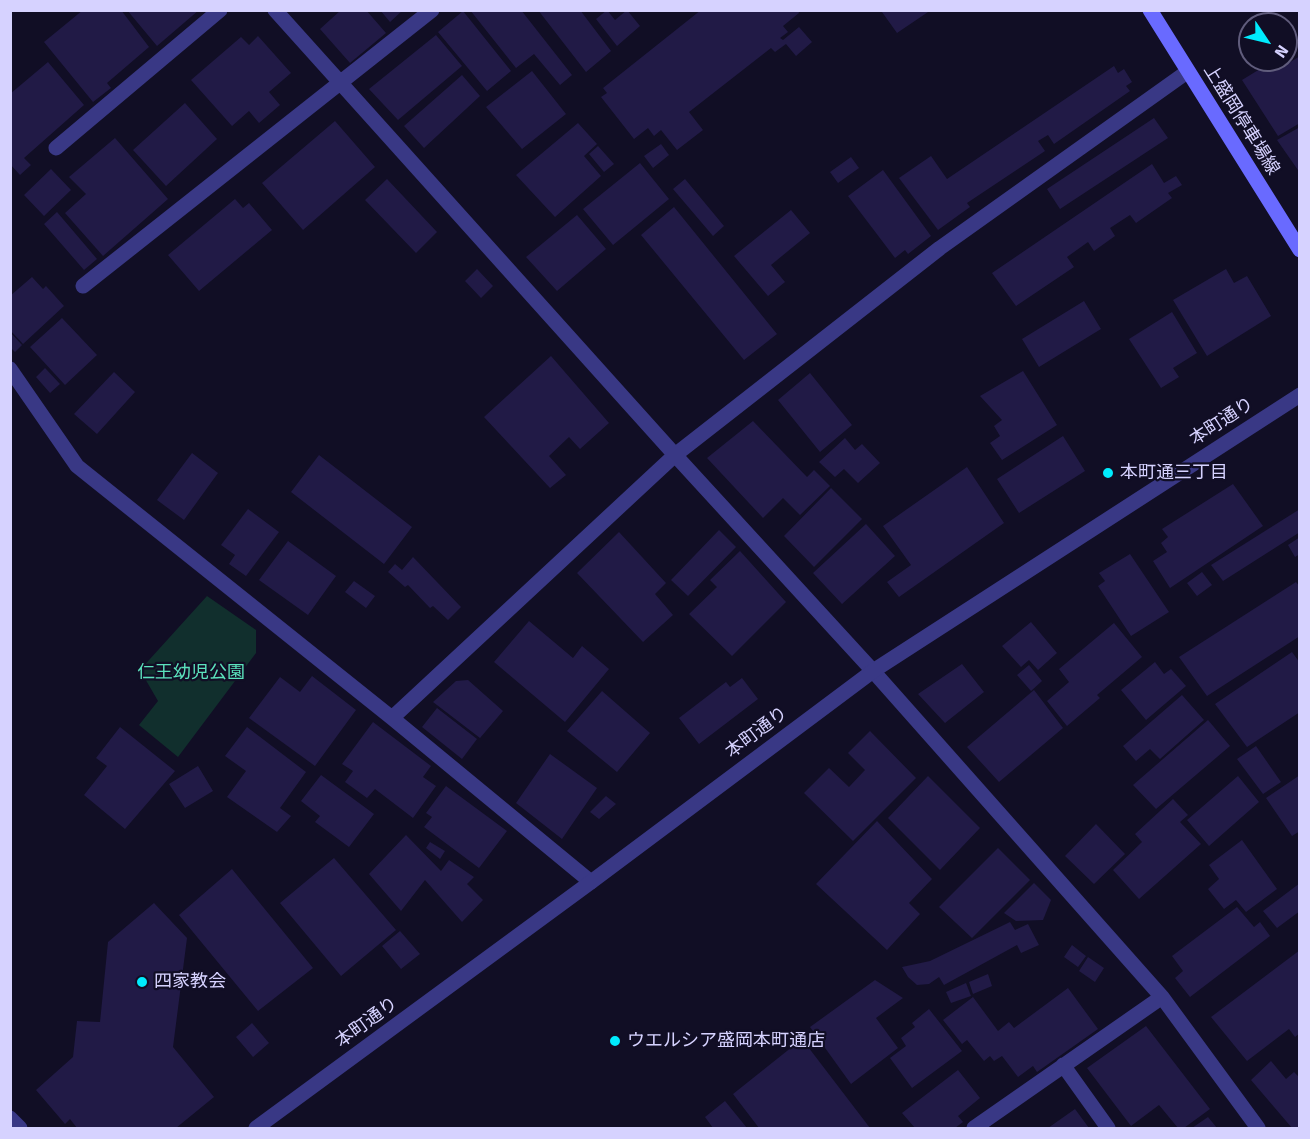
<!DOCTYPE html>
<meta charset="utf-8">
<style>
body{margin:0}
#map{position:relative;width:1310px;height:1139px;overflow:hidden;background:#110e25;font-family:Signika,sans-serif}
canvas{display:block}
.frame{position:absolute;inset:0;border:12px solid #d6d2ff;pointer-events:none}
.north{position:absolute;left:1238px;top:12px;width:60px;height:60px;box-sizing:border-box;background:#110e25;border:2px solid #605c7c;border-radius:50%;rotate:125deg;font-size:16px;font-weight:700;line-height:24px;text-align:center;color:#d6d2ff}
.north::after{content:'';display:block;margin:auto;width:21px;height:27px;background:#00ebfd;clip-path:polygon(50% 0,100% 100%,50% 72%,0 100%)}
</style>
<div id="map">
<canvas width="1310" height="1139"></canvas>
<div class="frame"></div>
<div class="north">N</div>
</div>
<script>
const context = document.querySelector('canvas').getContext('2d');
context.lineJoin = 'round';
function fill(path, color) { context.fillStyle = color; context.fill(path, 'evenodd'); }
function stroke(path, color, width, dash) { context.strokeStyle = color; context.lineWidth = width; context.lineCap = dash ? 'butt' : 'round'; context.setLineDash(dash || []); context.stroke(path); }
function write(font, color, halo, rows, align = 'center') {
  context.font = font + ' Signika,"Noto Sans JP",sans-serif'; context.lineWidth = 4.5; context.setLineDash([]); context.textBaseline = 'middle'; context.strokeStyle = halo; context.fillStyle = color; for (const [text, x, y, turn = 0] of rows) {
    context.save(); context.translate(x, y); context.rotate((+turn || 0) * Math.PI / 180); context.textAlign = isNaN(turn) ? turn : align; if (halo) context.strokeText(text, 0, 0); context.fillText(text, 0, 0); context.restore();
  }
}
fill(new Path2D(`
 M207,596L256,630V653L178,757L139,725L158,701L140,670Z`), '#112f2d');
fill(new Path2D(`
 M83,10H121L149,47L107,83L111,88L93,102L44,42Z
 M127,10H199L157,46Z
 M341,10H366L386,33L350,63L320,29Z
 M380,10H403L390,22Z
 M470,10H521L572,75L560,85L534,54L516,68Z
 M538,10H580L611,51L586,72Z
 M607,10L615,20L627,10L640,26L617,46L596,19Z
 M701,10H798L799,13L783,26L788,32L780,38L783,40L799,27L812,42L796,56L786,44L775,52L771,48L689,112L703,130L677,150L661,130L654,136L648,128L634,139L601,97L607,93L603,88Z
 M884,10H931L897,33L882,12Z
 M463,11L511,71L487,91L438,32Z
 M436,35L462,66L398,120L369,89Z
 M258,36L291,73L269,92L280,105L259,123L249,111L232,126L191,80L241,37L249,45Z
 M1300,56V123L1278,136L1242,80L1273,61L1279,69Z
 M48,62L84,105L24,158L31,165L20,175L10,164V94Z
 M1114,66L1118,73L1124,69L1132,82L1126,86L1130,91L1054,144L1048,135L1038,141L1045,151L967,203L970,207L938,230L899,178L931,156L947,179Z
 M532,71L566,114L522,149L486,107Z
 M462,75L480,96L424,148L404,126Z
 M185,103L217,139L166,186L133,150Z
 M1154,118L1168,138L1060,209L1047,189Z
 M335,121L375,167L303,230L262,183Z
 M578,123L597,144L584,156L601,176L555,217L516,175Z
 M1300,127V173L1277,140Z
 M115,138L168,199L103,256L65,213L86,194L69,177Z
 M661,144L669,155L653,168L644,156Z
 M598,146L614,164L604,172L589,154Z
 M851,157L859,168L838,183L830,172Z
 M640,163L669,199L613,245L583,209Z
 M1152,164L1164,183L1176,176L1182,185L1168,193L1172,198L1136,223L1130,215L1110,228L1115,236L1094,251L1088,242L1067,257L1074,267L1016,306L992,273Z
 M51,169L71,190L44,216L24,195Z
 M883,170L931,236L908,254L905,250L895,258L848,196Z
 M387,179L437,232L416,253L365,200Z
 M685,179L724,226L713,236L673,189Z
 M235,199L243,208L249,203L272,230L199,291L168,255Z
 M674,207L777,334L744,360L641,235Z
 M791,210L810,233L771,265L785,282L768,296L734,256Z
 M57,212L97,259L84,270L44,224Z
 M577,215L606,249L557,291L526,257Z
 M477,269L493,286L481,298L465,281Z
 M1226,269L1234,283L1247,276L1271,316L1207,356L1173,300Z
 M32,277L43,289L46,286L64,306L23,344L10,330V296Z
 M1084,301L1101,329L1039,367L1022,339Z
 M1172,312L1197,353L1173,368L1179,377L1161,388L1129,339Z
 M62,318L97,355L65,385L30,347Z
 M10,332L22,345L15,352L10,347Z
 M551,356L609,423L580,449L569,437L549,456L566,475L550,488L484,417Z
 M45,368L60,384L50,393L36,377Z
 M1023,371L1057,425L1002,460L990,443L1000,436L994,426L1002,420L980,396Z
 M114,372L135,392L97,434L74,414Z
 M810,373L852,425L820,452L778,400Z
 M753,421L807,477L814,470L830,486L800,515L783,498L763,518L707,458Z
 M1063,436L1085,471L1019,513L997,479Z
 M845,438L855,450L862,444L880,463L858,483L844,469L835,477L819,462Z
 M192,453L218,473L184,520L157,500Z
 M319,455L412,527L384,564L291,492Z
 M967,467L1004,523L899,597L887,582L911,565L883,526Z
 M1233,484L1263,526L1170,588L1153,561L1167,552L1161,543L1168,537L1162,529Z
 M831,488L862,519L814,567L784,536Z
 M248,509L279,532L246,576L229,564L235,555L221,545Z
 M1300,509V532L1223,581L1211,565Z
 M866,524L895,556L842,604L813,573Z
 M719,530L736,547L688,596L671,580Z
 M619,532L666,583L655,594L673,615L643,642L577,573Z
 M1300,537V554L1295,557L1288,545Z
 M288,541L336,576L308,615L259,580Z
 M740,551L786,602L732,656L689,614L717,587L710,580Z
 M1130,554L1169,612L1131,636L1098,586L1105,581L1099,573Z
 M413,557L461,607L448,620L433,606L430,608L408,585L405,587L388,572L395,564L402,570Z
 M1202,572L1212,585L1197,596L1187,583Z
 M354,581L375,596L366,608L345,592Z
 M1296,582L1300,587V636L1207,696L1179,657Z
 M529,621L573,658L582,646L609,669L565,722L494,662Z
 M1031,622L1057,653L1038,670L1029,660L1021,667L1002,646Z
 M1114,623L1142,657L1097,695L1100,698L1067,726L1047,701L1069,682L1059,669Z
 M1292,652L1300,663V712L1247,747L1215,704Z
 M1155,662L1164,674L1171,669L1186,686L1146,720L1121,690Z
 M962,664L984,692L945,723L918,694Z
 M1029,665L1042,681L1031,691L1017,675Z
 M312,676L356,710L315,766L249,718L280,677L300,692Z
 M742,678L758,699L699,744L679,718L726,682L730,687Z
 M468,680L503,711L480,738L433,702L456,681Z
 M1034,690L1063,728L999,782L967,747Z
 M602,691L650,733L617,772L567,731Z
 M1182,695L1204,720L1160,759L1150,749L1136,761L1123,746Z
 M437,708L477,739L462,759L422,727Z
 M1208,720L1230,746L1156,809L1133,785Z
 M373,722L431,766L423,777L436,786L413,818L375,789L367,798L345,782L353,771L342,764Z
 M120,727L175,771L125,829L84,795L107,766L96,758Z
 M247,727L306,772L280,808L291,816L277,832L227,797L246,771L225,756Z
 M870,731L916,778L853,841L804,793L829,768L849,787L865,770L848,753Z
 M1256,746L1281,782L1263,794L1237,759Z
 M550,754L597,788L562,839L516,803Z
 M198,766L213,791L185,808L169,784Z
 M321,775L374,814L349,847L315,822L320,816L301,801Z
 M1300,775V831L1292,836L1266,798Z
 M928,776L980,828L940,870L888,818Z
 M1238,776L1259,802L1209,846L1187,820Z
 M446,786L507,831L479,868L424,827L432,817L426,813Z
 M606,796L616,804L599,819L590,812Z
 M1173,799L1188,815L1180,822L1201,844L1139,899L1113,870L1142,842L1135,834Z
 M877,821L932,879L909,903L920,914L887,950L816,884Z
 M1096,824L1125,854L1094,884L1065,856Z
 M406,835L441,871L449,860L474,877L467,884L483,900L462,922L425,880L401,911L369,874Z
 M1242,840L1277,889L1246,912L1236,900L1224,909L1208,889L1219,879L1209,865Z
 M430,842L445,851L440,859L426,848Z
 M998,848L1030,880L972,938L939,907Z
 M334,858L396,930L341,976L280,903Z
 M232,869L313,968L258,1011L179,915Z
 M1034,883L1051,900L1043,920L1016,921L1004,913Z
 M1300,883V911L1277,928L1263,911Z
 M154,903L187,938L173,1047L214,1097L176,1128H77L70,1119L65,1124L36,1090L73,1057L77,1021L100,1022L108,942Z
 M1237,907L1254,927L1260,922L1270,936L1190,997L1175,978L1183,971L1172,956Z
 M1010,922L1015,930L1028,924L1039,945L1021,953L1017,945L944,985L939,977L929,984L917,985L908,977L902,967L930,961Z
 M400,931L420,954L401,969L382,946Z
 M1072,945L1086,956L1078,967L1064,957Z
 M1300,950V1033L1295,1037L1289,1029L1247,1061L1211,1017Z
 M1088,957L1104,968L1095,982L1079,971Z
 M988,974L992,986L973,994L969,982Z
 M875,980L903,998L876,1018L898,1048L851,1084L810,1027Z
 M966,983L971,996L951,1003L946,992Z
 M1068,988L1098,1029L1037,1072L1033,1066L1018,1077L1002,1056L994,1061L990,1056L984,1061L967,1040L962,1044L943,1020L973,997L998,1031L1009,1022L1014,1028Z
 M929,1009L962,1051L912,1088L890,1058L906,1046L901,1038L915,1027L912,1023Z
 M252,1023L269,1043L253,1057L236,1037Z
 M1146,1026L1210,1109L1184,1128H1178L1159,1105L1131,1126L1087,1068Z
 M802,1039L870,1128H759L733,1094Z
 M1271,1061L1286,1079L1294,1072L1300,1078V1128H1292L1251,1080Z
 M958,1070L980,1098L958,1116L963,1122L955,1128H915L902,1113Z
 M725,1101L747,1128H713L705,1117Z
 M1075,1109L1089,1128H1048Z
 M1208,1117L1217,1128H1192Z`), '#211a46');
stroke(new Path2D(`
 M275,10L675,455L873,671L1162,997L1258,1128
 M56,148L220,10
 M83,286L432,10
 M10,369L77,466L392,718L591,882
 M392,718L675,455L940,248L1187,72
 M1063,1065L1108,1128
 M974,1128L1162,997`), '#393885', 15);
stroke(new Path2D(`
 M10,1118L20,1128
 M256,1128L591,882L873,671L1300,395`), '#393885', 15);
stroke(new Path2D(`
 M1150,10L1300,250`), '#696aff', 15);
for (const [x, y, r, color] of [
 [1108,473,6,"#00ebfd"],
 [142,982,6,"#00ebfd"],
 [615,1041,6,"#00ebfd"]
]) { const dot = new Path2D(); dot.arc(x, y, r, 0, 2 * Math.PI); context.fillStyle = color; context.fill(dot); stroke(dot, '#110e25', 2); }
write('18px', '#d6d2ff', '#110e25', [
 ["上盛岡停車場線",1241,120,58],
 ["本町通り",1222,422,-33],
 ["本町通り",757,733,-37],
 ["本町通り",367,1023,-36]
]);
write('18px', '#d6d2ff', '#110e25', [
 ["本町通三丁目",1120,473],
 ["四家教会",154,982],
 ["ウエルシア盛岡本町通店",627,1041]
], 'left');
write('18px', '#5be2bc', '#110e25', [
 ["仁王幼児公園",191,673]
]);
</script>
